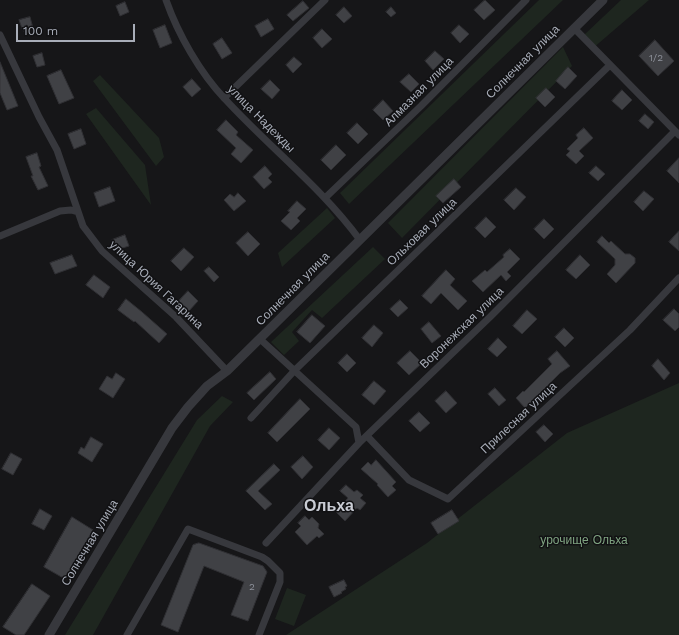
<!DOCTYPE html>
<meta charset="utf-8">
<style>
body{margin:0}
#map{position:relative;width:679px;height:635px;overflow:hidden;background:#161618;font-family:"Work Sans",sans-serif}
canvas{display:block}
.scale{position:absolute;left:16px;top:24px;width:119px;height:18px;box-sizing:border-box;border:2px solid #a8adb8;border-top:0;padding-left:5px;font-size:12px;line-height:14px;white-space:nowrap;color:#a8adb8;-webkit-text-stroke:3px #111113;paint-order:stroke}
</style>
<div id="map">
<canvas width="679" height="635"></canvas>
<div class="scale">100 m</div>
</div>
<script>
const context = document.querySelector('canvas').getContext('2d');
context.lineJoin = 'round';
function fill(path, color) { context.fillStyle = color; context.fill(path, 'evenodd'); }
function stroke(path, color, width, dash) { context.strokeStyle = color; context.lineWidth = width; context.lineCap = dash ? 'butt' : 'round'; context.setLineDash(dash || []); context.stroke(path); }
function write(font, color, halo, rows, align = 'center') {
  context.font = font + ' "Work Sans",sans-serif'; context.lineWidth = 3; context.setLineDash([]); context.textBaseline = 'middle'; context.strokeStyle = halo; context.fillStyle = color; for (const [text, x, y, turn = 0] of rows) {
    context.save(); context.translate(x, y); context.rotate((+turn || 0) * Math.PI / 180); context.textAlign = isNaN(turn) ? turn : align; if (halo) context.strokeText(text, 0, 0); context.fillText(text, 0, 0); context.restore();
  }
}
fill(new Path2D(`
 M539,0H563L349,204L340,193Z
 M621,0H649L592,49L584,35Z
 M563,47L572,66L402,238L388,223Z
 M100,75L159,138L164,157L156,166L93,81Z
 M96,108L145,165L151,205L86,114Z
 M327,208L335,218L282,267L278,253Z
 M373,247L385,259L322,318L312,310L292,332L299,341L284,355L271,342Z
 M679,383V635H286L427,543L567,433Z
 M222,396L233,402L210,426L93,635H65L197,420Z
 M287,588L306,595L294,626L275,619Z`), '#1e261f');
const building = new Path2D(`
 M485,0L495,10L484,20L474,10Z
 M303,1L309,8L293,21L287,15Z
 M125,2L129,12L120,16L116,6Z
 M344,7L352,16L344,23L336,15Z
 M391,7L396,13L391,17L386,12Z
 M30,17L33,28L23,31L19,20Z
 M268,19L274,29L261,37L255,26Z
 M165,25L172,43L160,48L153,30Z
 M459,25L469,34L460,43L451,33Z
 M322,29L332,39L322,48L313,38Z
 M222,38L232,53L222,59L213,44Z
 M655,40L674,61L658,76L639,56Z
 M435,51L444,59L433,70L425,61Z
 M42,53L45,65L37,67L33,56Z
 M294,57L302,64L293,73L286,65Z
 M0,62L18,106L7,110L0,93Z
 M568,67L577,76L565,89L556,81Z
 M61,70L74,98L59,104L47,76Z
 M409,74L419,84L411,92L400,82Z
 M192,79L201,89L192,97L183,87Z
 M270,80L280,90L272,99L261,89Z
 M546,88L555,97L545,107L536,98Z
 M622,90L632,100L622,110L612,101Z
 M383,100L393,111L383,120L373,110Z
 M645,114L654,122L648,129L639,121Z
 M226,120L238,132L236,135L253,150L241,163L231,154L236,148L217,130Z
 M357,123L368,134L358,144L347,133Z
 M584,128L593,138L579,151L584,156L576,164L566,155L570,151L567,149L578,138L576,135Z
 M81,129L86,144L74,149L68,134Z
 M336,145L346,155L331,170L321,160Z
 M37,153L41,166L39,167L48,186L38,190L31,176H33L26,157Z
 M679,158V183L667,171Z
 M265,166L272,174L268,178L272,182L264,189L253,177Z
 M596,166L605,174L598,181L589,173Z
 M454,179L461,187L443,203L436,196Z
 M110,187L115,201L99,207L94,193Z
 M516,188L526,197L514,210L504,200Z
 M644,191L654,199L643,211L634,202Z
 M238,193L246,201L234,211L224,200L230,194L234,197Z
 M297,201L306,209L297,218L300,221L291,230L281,221L290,212L288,211Z
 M486,217L496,227L485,238L475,228Z
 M544,219L554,229L544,239L534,229Z
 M679,231V251L669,242Z
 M248,232L260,244L248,256L236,243Z
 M125,235L129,246L116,250L112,240Z
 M602,236L609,243L611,241L625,254H630L635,258V263L616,283L607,274L615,265V259L597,242Z
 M184,248L194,257L181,271L171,261Z
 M510,249L520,259L507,272L511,276L506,281L501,275L483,292L472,281L485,270L487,272L504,257L503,255Z
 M72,255L77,266L55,274L50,263Z
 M580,255L590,265L576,279L566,270Z
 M209,267L219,277L214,282L204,271Z
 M446,270L455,279L450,285L467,301L458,310L441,293L431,304L422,296Z
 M94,275L110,287L103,298L86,285Z
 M188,291L198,301L188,312L178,302Z
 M126,299L142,312L167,334L159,343L135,321L134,322L118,310Z
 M400,300L408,308L398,317L390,309Z
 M674,309L679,314V327L675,331L663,320Z
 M527,310L537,319L522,334L513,326Z
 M312,315L325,326L310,343L297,332Z
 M429,322L441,336L432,343L421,329Z
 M374,325L383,333L372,347L362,338Z
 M564,328L574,338L565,347L555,337Z
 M498,338L507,347L497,357L488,349Z
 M410,351L422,363L409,375L397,363Z
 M557,351L570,366L560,373L525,408L516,398L523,391L524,392L552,364L548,359Z
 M347,354L356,363L347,372L338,363Z
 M658,359L670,373L664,380L652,366Z
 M270,372L276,379L254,400L247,393Z
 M116,373L125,379L113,398L99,389L107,376L112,379Z
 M374,381L386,391L374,405L362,395Z
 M495,388L506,400L499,406L488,394Z
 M446,391L457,403L446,413L435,401Z
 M300,399L310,409L277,442L268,433Z
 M419,412L430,423L420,432L409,421Z
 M544,425L553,434L545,442L536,432Z
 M329,428L340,438L329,450L318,440Z
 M91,437L103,444L92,462L78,453L81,447L84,449Z
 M11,453L22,459L13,475L2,469Z
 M303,456L313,467L302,479L291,467Z
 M376,460L396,482L392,486L396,490L388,497L377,485L378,484L361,469L368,462L371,465Z
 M274,464L280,470L258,491L272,504L265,510L246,491Z
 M346,485L354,492L357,490L363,495L360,498L366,503L360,510L357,508L345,521L336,512L348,498L340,491Z
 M40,509L52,516L44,530L32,524Z
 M452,510L459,521L438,534L431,523Z
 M305,516L309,520L312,517L319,524L318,528L324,534L319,538L317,536L307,545L295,532L301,526L298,523Z
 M72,517L93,530L65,579L44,567Z
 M199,543L263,566L267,572L248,621L231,615L244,582L204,566L178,632L161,625L193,545Z
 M344,580L347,586L345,587L346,589L341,592L342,593L334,597L329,587Z
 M32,584L50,596L24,635H16L3,627Z`);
fill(building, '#404145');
stroke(building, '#303034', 1);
stroke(new Path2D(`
 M166,0C178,34 200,73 225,99C269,147 321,187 360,240
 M574,28L679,135
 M0,35L39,117L57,150L83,226L102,251L176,317L227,371
 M224,98L325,0
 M325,198L421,106L526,0
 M0,236L60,211L71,210L78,212
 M260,339L356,427L359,443
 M251,418L295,370L610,65
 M367,436L409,480L448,499L630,330L679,278
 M266,543L359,443L490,317L675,131
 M127,635L188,529L262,557L268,561L280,573V582L259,635`), '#37383d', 7);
stroke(new Path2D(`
 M49,635L172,428L188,407L207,386L227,371L603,0`), '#37383d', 9);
write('10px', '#8e929b', null, [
 ["1/2",656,58],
 ["2",252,587]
]);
write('12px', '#a8adb8', '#111113', [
 ["Солнечная улица",523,62,-45],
 ["Алмазная улица",419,92,-45],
 ["улица Надежды",261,119,45],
 ["Ольховая улица",422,232,-44],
 ["улица Юрия Гагарина",156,285,43],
 ["Солнечная улица",293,289,-45],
 ["Воронежская улица",462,328,-44],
 ["Прилесная улица",519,418,-43],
 ["Солнечная улица",90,543,-59]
]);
write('12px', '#7fa381', '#111113', [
 ["урочище Ольха",584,540]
]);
write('bold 16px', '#c9ccd4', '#111113', [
 ["Ольха",329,506]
]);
</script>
